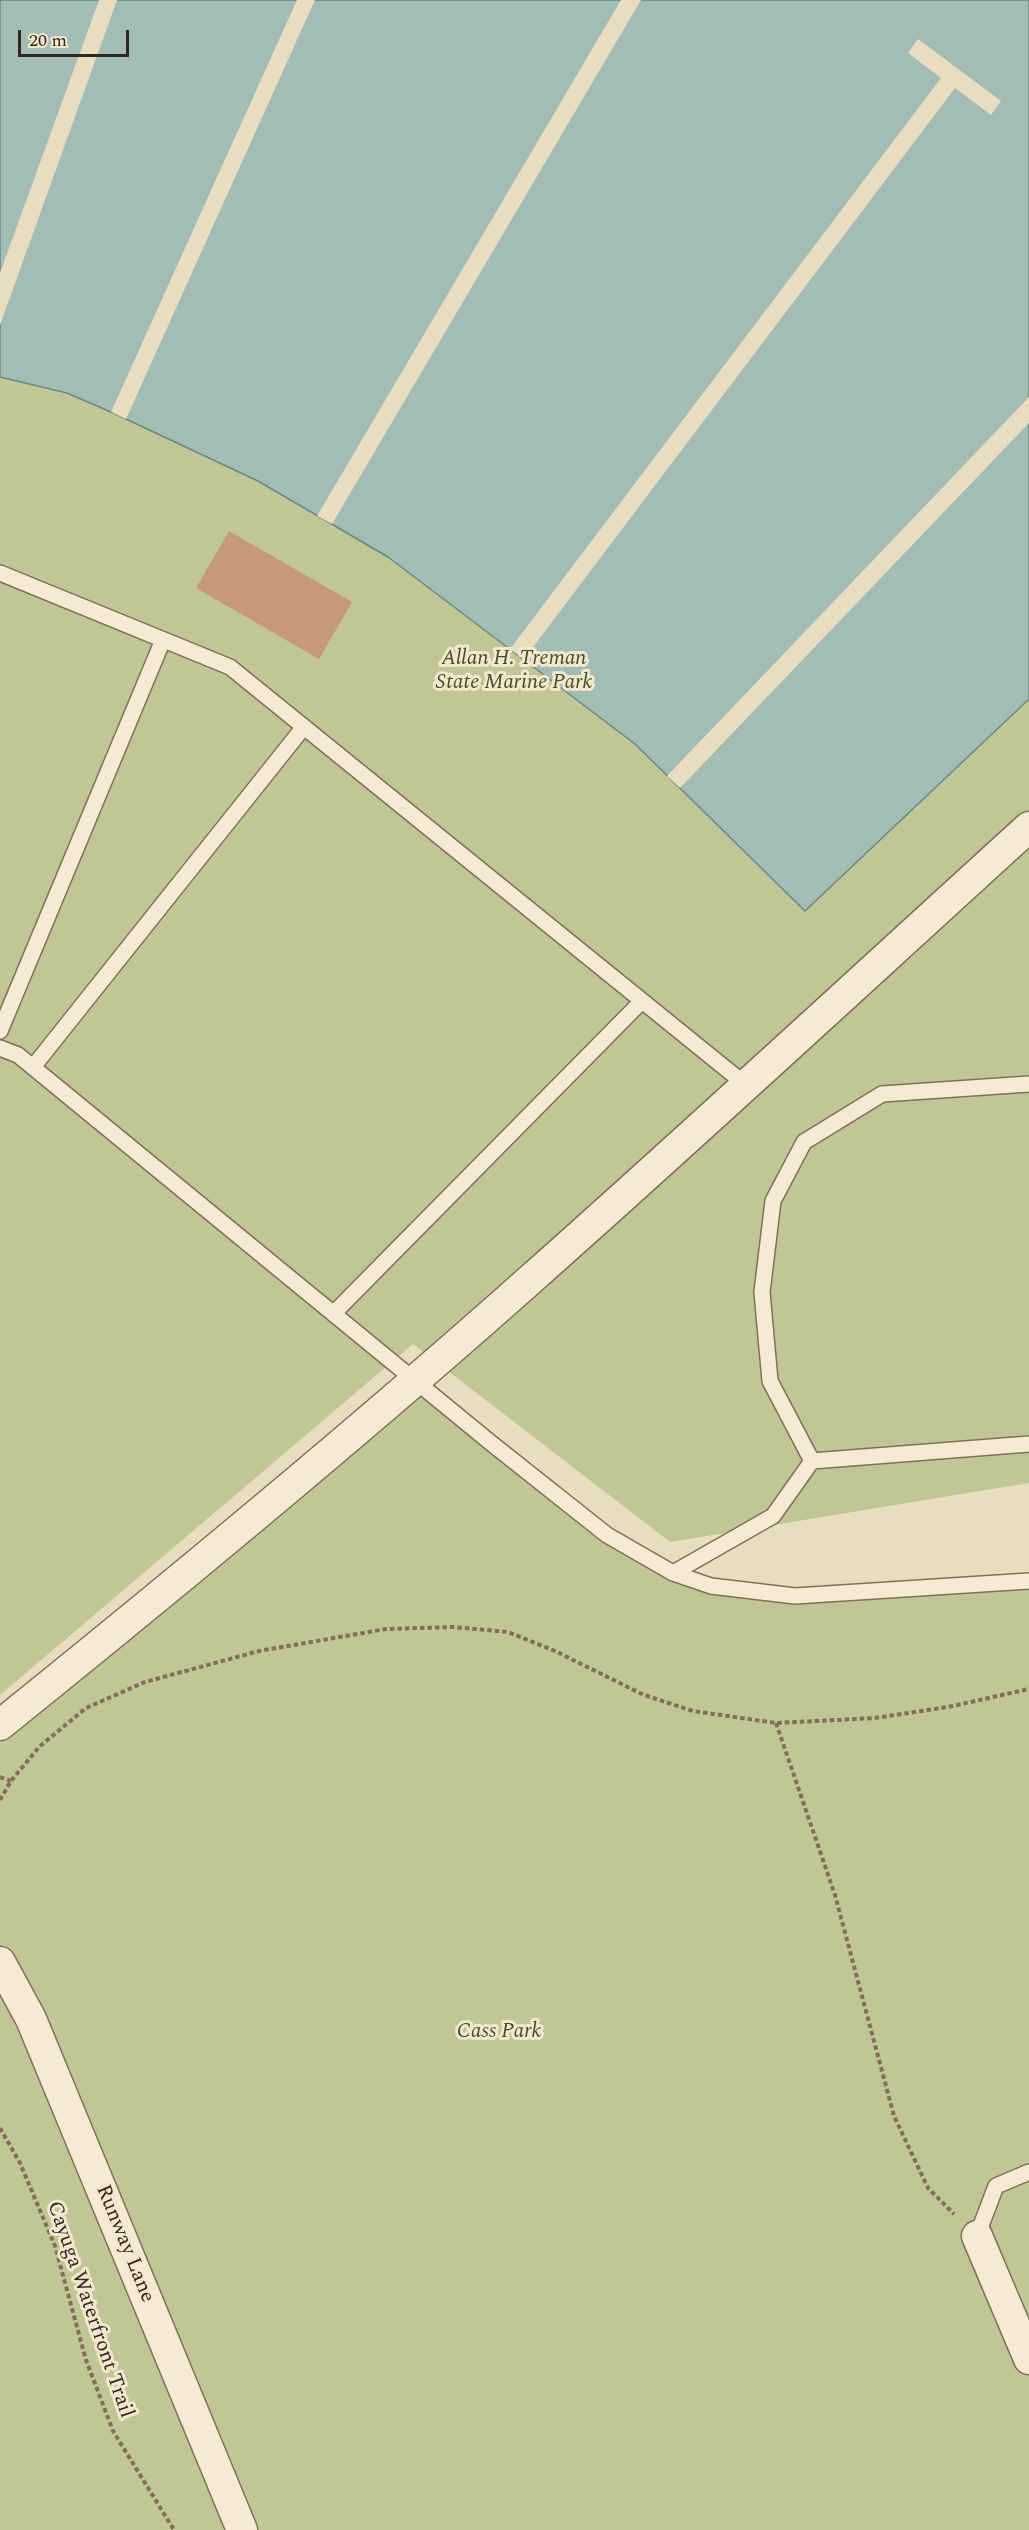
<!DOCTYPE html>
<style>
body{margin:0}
#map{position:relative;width:1029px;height:2530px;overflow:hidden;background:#e9ddc0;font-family:Spectral,serif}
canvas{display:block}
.scale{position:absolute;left:18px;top:30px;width:111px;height:27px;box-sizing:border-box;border:3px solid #32271d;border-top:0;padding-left:8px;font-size:18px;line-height:21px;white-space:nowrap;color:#32271d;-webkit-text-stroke:4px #f2e8cf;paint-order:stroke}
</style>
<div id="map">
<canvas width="1029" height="2530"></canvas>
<div class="scale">20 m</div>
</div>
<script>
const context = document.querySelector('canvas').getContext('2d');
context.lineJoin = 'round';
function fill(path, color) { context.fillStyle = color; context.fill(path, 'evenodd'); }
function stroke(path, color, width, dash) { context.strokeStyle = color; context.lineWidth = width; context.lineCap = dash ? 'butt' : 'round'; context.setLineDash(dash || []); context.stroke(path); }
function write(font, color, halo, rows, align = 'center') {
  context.font = font + ' Spectral,serif'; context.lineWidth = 6; context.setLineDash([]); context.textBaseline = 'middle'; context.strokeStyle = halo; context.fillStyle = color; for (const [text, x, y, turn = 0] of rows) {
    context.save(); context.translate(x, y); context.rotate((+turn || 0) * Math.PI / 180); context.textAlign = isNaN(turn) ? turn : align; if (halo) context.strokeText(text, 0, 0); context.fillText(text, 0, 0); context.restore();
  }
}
fill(new Path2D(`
 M0,0H1029V1483L670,1542L413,1344L0,1695Z
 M416,1379L654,1562L725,1588L880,1591L1029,1581V2530H0V1743L142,1611Z`), '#c0c696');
const water = new Path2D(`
 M0,0H1029V699L805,911L635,744L388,557L258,481L111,412L67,393L0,377Z`);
fill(water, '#a3bcb5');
stroke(water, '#6b8981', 1.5);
fill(new Path2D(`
 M99,0H117L0,325V273Z
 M297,0H315L126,419L111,412Z
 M621,0H641L332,524L317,516Z
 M918,39L1001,101L991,115L955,88L524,659L510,649L941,78L908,53Z
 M1029,397V423L680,788L667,776Z`), '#e9ddc0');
fill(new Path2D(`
 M229,531L352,602L319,659L196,588Z`), '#c59979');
const lane = new Path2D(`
 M0,573L230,667L746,1085
 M0,1031L163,640
 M0,1048L18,1055L491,1443L607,1535L673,1573L711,1586L795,1596L1029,1581
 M33,1067L303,728
 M334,1313L642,1001
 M812,1461L770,1381L762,1292L773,1201L804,1142L882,1094L1029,1084
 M812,1461L1029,1444
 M673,1573L773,1516L812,1461
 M977,2236L996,2186L1029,2172`);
const street = new Path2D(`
 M0,1725C180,1580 358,1433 531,1279C699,1130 863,978 1029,827
 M0,1962L31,2019L242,2530
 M977,2236L1029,2359`);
stroke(lane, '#816f5a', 18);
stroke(street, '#816f5a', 33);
stroke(new Path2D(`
 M776,1723L835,1895L894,2116L928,2188L954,2214
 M0,1777L11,1781
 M0,1800L11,1781L39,1747L86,1708L145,1682L259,1651L386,1629L453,1627L508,1632L555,1651L644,1695L693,1711L776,1723L875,1718L948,1707L1029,1689
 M0,2128L20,2163L55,2246L86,2360L113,2431L174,2530`), '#816f5a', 4, [4.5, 3]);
stroke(lane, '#f5ebd3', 15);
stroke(street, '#f5ebd3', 30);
write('italic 21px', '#434d25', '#f2e8cf', [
 ["Allan H. Treman",514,660],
 ["State Marine Park",514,684],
 ["Cass Park",499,2033]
]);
write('21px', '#32271d', '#f2e8cf', [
 ["Runway Lane",124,2244,68],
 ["Cayuga Waterfront Trail",89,2310,71]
]);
</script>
